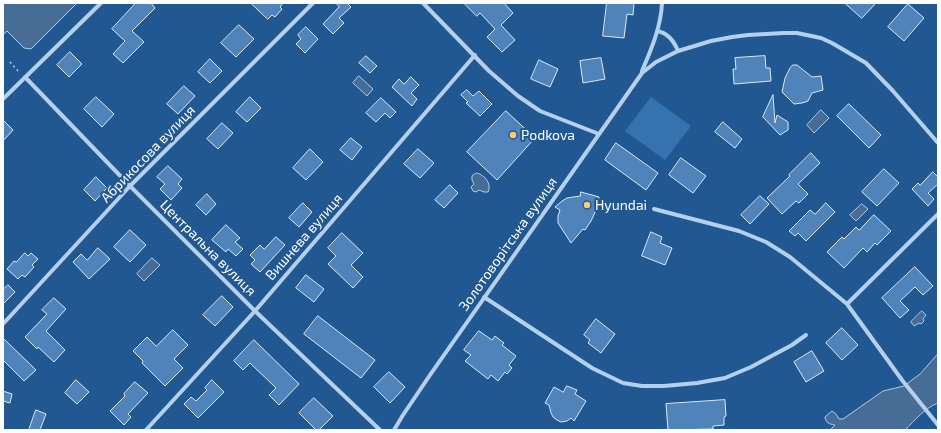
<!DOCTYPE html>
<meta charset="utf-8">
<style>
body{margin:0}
#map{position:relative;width:941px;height:433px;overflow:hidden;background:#225892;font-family:"Exo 2",sans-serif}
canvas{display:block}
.frame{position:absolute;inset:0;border:4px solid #fff;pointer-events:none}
</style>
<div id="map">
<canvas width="941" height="433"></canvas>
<div class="frame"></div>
</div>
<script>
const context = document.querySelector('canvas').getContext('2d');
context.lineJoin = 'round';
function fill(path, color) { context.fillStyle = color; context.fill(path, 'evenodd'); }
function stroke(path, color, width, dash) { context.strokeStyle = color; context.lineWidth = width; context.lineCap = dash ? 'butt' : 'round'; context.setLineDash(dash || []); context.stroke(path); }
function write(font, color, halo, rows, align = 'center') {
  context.font = font + ' "Exo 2",sans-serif'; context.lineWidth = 4; context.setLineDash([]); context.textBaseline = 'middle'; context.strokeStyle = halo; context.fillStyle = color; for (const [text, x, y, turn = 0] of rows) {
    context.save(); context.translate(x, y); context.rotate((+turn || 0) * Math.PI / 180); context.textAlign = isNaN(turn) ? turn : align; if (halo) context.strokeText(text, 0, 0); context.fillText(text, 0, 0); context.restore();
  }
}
fill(new Path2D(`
 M651,97L691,126L665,160L625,131Z`), '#3672af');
const water = new Path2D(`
 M3,3H77L31,49L24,48L7,31L3,35Z
 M359,76L373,89L367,96L353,83Z
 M821,110L829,118L814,133L807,125Z
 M477,173C485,175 492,184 488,192H484L479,190L476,192L473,191L471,187L474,184L472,180V176Z
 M862,204L868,209L856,221L850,215Z
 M152,258L160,265L144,281L137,274Z
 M922,311L926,315L923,319L924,321L921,324L919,323L914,326L911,322Z
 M938,354V403C926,407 914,421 905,430H830L835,425C829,424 826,423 825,417L832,411L836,414L839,419H843L883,391L904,386L920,374Z`);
fill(water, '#476d96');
stroke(water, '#a8ccee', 1);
const building = new Path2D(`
 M136,3H151L155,8L132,31L144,42L123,63L113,54L125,41L112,29Z
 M251,3H283L280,7L282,9L275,17L272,15L268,19Z
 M336,3H347L351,7L339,18L344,23L333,34L323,24L339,7Z
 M464,3H504L513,13L501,25L515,40L502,52L487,37L495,29L480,13L477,16Z
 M607,3H634L633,15L627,14L624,38L603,36Z
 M845,3H876L862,18Z
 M908,4L924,18L904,41L888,27Z
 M239,25L254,39L236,57L221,43Z
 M306,27L318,39L305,53L296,44L301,39L298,35Z
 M70,52L82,64L69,77L57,65Z
 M366,56L377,66L370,73L359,63Z
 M765,56L766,68H770L771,81L734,84L733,69H736L735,58Z
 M601,58L605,79L583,83L580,61Z
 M210,59L222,71L210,83L198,72Z
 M539,60L558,69L550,87L531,79Z
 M793,65H797L812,77L821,76L823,90L812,93L808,101L802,103L794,104L782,92L785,78L790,68Z
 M411,77L419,85L411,93L417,99L412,106L392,87L399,79L404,84Z
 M184,86L195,96L178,114L167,104Z
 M467,90L473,96L479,91L492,104L480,116L466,103L468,102L461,95Z
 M773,95L775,123L777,115L788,122V130L780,135L763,117Z
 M96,97L114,114L102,127L84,109Z
 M250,97L261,108L247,122L236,112Z
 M381,98L396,112L390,118L385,113L376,122L366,113Z
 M849,104L881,135L869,148L837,116Z
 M506,111L535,138L497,180L467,152Z
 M3,120L13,130L3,141Z
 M723,122L742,139L735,148L715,132Z
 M222,123L233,133L218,149L207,139Z
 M351,138L362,147L352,160L340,150Z
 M616,143L658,173L646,190L605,160Z
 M310,149L323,162L306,180L293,168Z
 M418,149L434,163L420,178L404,164Z
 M811,153L820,163L798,184L808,194L799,203L796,201L782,214L767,198L790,176L789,175Z
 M681,158L706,176L693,193L669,175Z
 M168,166L182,179L178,184L182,188L171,200L160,189L165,184L157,177Z
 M884,169L899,183L877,206L862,192Z
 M933,172L938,177V184L928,193L934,199L928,206L912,189L918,183L920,185Z
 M96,177L107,188L95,201L84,190Z
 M450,185L458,193L444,208L435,200Z
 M581,192L599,197L597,208L591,221L585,230L583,229L571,243L558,223V216L560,210L555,207L562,201L567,198L580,196Z
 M207,194L216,204L206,215L196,205Z
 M760,196L769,204L750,224L741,215Z
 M303,203L312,212L299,227L289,218Z
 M826,203L835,212L806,241L798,233L795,236L789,231L810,210L815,214Z
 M874,215L891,231L877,245L875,243L867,252L863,248L844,268L827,252L842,237L844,239L856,227L859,230Z
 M226,225L240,238L235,242L243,249L236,256L228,249L226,252L212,240Z
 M130,230L146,245L130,262L114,247Z
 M651,232L662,237L660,243L672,248L665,265L642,256Z
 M342,233L363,253L351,265L363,277L353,288L328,264L336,256L328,248Z
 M276,237L285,245L260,272L251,264L255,260L250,255L260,245L264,249Z
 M98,248L110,259L89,279L73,262L81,254L87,260Z
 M25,253L28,256L31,253L38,259L32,265L34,267L25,277L22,275L18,279L7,269L14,261L16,262Z
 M915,267L933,286L923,295L915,287L900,301L909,310L900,318L882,298Z
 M306,275L324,289L314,302L296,288Z
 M8,285L15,292L3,304V290Z
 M222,296L233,307L215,326L203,315Z
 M54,298L66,309L46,331L65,350L54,362L38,347L37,349L25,337L47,314L42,310Z
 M318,316L375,360L361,378L304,334Z
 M596,319L615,334L601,353L588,343L590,340L584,335Z
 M842,328L858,345L842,360L826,343Z
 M173,330L188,345L174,359L183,368L165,386L142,363L143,361L133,351L147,337L156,346Z
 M479,331L492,340L495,336L504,343L502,345L516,356L509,365L512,368L507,374L505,372L498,381L491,375L488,379L465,361L471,355L464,350Z
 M3,338L36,370L24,381L3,360Z
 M254,340L299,384L279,405L269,395L276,388L250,363L243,370L234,361Z
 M812,351L824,371L806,382L794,362Z
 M389,372L405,387L390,403L374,387Z
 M76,380L89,392L77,404L65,393Z
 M212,380L224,392L198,418L184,404L191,397L196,401L207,390L205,388Z
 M135,382L148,393L128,414L131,417L124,425L110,411L125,396L124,394Z
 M567,386L577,390L575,394L586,401L574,421L571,418L567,421L561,422L557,420L553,417L551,413L549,405L545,403L554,387L563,392Z
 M3,391L12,394L10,403L3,401Z
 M314,398L333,416L319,430H316L299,413Z
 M725,400L726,416L724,417V425L713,426V429L668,430L666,404Z
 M36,410L46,414L40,430H29Z`);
fill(building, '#4f83b9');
stroke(building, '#d9e9f9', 1);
stroke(new Path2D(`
 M10,62L20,73`), '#b4d0ed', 1.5, [2, 3]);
stroke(new Path2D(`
 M423,3L489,71L518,96L540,111L599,134
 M657,31C668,33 674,41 678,51
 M642,71C651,50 661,27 662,3
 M25,77L130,186L255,311L380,430
 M3,99L101,3
 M654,209L739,231L766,242L790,257L847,304L902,380L938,425
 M484,297L592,368L623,383L642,386H664L697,383L725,378L751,367L792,345L806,335
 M847,304L938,214
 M3,324L130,186L313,3
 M146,430L255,311L475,55
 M394,430L403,415L430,375L642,73L656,62L678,51L711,41L732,37L748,35L784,33H797L821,38L832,43L866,63L893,91L938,143`), '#b4d0ed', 4);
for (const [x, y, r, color] of [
 [513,135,4,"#f8cd76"],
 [587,205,4,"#f8cd76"]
]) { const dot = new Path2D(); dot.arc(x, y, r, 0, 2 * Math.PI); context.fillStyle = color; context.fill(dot); stroke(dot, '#225892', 1.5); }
write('14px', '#fff', '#225892', [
 ["Podkova",521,135],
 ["Hyundai",595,205]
], 'left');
write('14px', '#fff', '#225892', [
 ["Абрикосова вулиця",148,154,-46],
 ["Вишнева вулиця",304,237,-49],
 ["Золотоворітська вулиця",508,244,-55],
 ["Центральна вулиця",208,248,45]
]);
</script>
